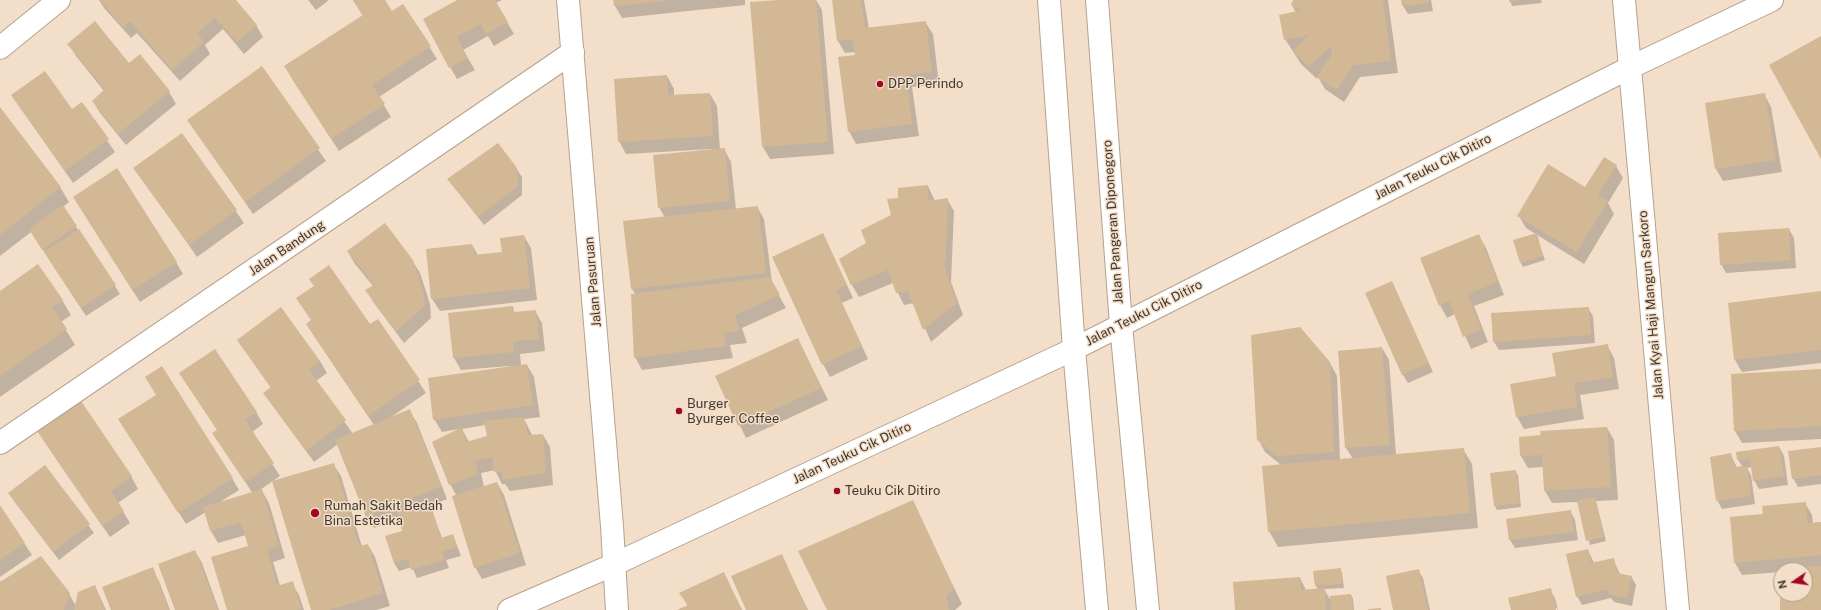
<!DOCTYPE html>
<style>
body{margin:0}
#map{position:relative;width:1821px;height:610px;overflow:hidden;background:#f2dec9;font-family:"Public Sans",sans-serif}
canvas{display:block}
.north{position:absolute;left:1773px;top:562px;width:40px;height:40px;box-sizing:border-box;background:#f2dec9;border:1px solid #ab9c8c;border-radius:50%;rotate:257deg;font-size:11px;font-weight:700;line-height:16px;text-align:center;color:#403830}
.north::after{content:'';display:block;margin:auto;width:14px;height:18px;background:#a40724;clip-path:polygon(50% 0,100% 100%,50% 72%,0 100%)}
</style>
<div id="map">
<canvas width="1821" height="610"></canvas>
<div class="north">N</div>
</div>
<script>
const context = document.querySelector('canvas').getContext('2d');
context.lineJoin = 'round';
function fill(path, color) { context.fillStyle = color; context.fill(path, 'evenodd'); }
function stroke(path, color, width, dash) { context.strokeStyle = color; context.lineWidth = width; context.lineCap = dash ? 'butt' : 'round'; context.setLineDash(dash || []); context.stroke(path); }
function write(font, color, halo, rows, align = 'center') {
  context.font = font + ' "Public Sans",sans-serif'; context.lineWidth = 3; context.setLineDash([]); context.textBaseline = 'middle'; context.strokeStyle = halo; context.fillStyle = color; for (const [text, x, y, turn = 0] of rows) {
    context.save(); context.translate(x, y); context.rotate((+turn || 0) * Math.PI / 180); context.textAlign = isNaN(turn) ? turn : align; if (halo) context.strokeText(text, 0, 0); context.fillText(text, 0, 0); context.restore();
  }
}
fill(new Path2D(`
 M99,0H234L256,25L263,37L244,54L223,29L205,45L210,54L180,81L137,33L131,38L104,8Z
 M308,0H329L316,10Z
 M353,0H384L392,13L403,5L437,59L379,97L391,117L339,151L292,79L363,16Z
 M459,0H502L496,3L514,34L494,46L488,36L463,50L475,70L457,79L450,67Z
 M614,0H745V5L622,18L615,6Z
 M792,0H816L822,10L834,154L770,159L763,147L751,3Z
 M833,0H864L869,29L925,22L933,34L939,84L912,87L919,136L856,144L849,131L856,52L845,53L838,41Z
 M1294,0H1388L1398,73L1360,77L1344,102L1325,89L1318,77L1317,79L1301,64L1285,39L1296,13L1292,5Z
 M1402,0H1431L1433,11L1408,14L1403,6Z
 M1510,0H1541L1542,3L1512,6Z
 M69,44L129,64L140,55L169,92L176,104L126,145L100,113L93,101L104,91L76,56Z
 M261,68L326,161L253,214L188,120Z
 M667,76L674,89V96L710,94L717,106L720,150L724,149L731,162L736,210L757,207L764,219L772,283L786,308L742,328L747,343L730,345L733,358L642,370L635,357L636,295L632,289L665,218L659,207L711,150V149L626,154L619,141Z
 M1764,94L1771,107L1782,172L1723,181L1716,169L1706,104Z
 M12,96L72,111L82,104L115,152L73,183Z
 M0,109L60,187L69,202L63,207L120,294L86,316L31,232L0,256Z
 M182,134L244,223L197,257L135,168Z
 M1616,166L1623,178L1608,203L1614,214L1584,264L1526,228L1519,216L1586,189Z
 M516,168L522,177V195L484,225L449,180Z
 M928,186L935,201L947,199L954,211L951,282L963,315L931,342L914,303L904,305L893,283L859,297L852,285L867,244L892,216L899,199Z
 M81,209L176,262L183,274L140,302Z
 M1789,229L1794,238L1796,268L1726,273L1721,264Z
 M823,234L853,298L842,303L868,359L830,377L823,364Z
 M1536,235L1545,260L1523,267L1521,263Z
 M524,236L531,248L537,300L440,311L432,299L472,245L478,255L503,253Z
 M1479,236L1486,248L1504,295L1474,306L1488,342L1471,349L1455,314L1447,318L1440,305Z
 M348,252L412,260L420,273L430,304L431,318L404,343L374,303L367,291L373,286L355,264Z
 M1391,282L1433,372L1408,383L1403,375Z
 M0,292L62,300L71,315L61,322L75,345L0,397Z
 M1821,292V363L1742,372L1735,360Z
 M297,298L370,326L378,320L426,393L391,417L410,411L417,423L447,499L430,506L442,538L453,535L461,556L446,560L449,568L417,578L412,567L399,571L394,563L386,536L403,531L399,518L374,528L367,516L338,444L314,462L264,393L271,388L238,341L320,361L327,373L316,381L353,434L374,425L314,336L307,324L312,321Z
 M512,307L515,313L535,311L542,323L545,351L520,354L521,366L527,365L534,377L540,417L524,419L532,435H543L550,447L553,485L510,491L505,484H502L495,470L481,473L484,487L497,483L504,495L526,565L482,579L475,567L456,495L450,484L459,429L442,432L434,419L509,367V366L461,370L454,358L449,314ZM485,425L488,436L469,442L462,429Z
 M1588,308L1593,316L1595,343L1499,350L1494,342Z
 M798,339L828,400L746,438L716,377Z
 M1607,345L1614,358L1619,389L1580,395L1584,419L1524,429L1517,417L1557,377Z
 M1382,348L1389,360L1396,455L1463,449L1472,464L1478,528L1278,547L1269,531L1281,465L1265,452L1258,439L1330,363L1337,376L1340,460L1353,459L1346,448L1339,351Z
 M1821,370V439L1742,443L1735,431Z
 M256,412L263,424L252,432L280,476L257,492L262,491L269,503L285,558L273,562L280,586L292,583L299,595L304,610H228L249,546L246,535L218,543L211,531L206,512L186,524L127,431L232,478L239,490L220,502L253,494L214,433Z
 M1607,428L1614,440L1618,500L1596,501L1606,541L1590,545L1578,502L1552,503L1545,491L1544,467L1528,468L1521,456Z
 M46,444L131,476L138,489L118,503L130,523L110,537Z
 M1779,447L1784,456L1788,485L1759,489L1754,480L1752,467L1747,468L1751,475L1755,504L1722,509L1717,500L1731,455L1737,468L1743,467L1738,460L1737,453Z
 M1821,448V484L1798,487L1793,478Z
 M333,464L341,476L362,547L368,545L375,557L390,606L376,610H312Z
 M44,466L94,533L59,560L14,501Z
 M1515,471L1518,475L1521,507L1497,510L1495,506Z
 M912,502L962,604L955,610H828Z
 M1805,503L1812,515L1813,524L1821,523V610H1781V572L1742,575L1735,563L1764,515ZM1781,570H1805V594H1781Z
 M0,507L32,555L0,577Z
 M1570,511L1575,520L1578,540L1515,548L1510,540L1507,520Z
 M1588,550L1594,563L1613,559L1620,574L1631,576L1636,585L1632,606L1614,602L1611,598L1582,605L1577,596Z
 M195,551L202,563L219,610H176Z
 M781,555L808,610H747Z
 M152,569L159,581L170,610H112Z
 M1340,569L1342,573L1344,588L1324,589L1331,601L1351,595L1353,599L1354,610H1236L1300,578L1306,590L1318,589L1316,586Z
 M1418,570L1423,578L1430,610H1394Z
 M724,573L742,610H679L688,606L680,593Z
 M0,583L69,594L76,606L95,586L106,610H0Z
 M1550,590L1555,598L1558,610L1554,606V610H1512Z`), '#0003');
fill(new Path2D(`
 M100,0H236L257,25L237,42L215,18L197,33L204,42L172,70L130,21L123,27Z
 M353,0H385L392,11L403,4L431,46L372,85L385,104L331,139L284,66L363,15Z
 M457,0H495L508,22L486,34L481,24L457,37L468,58L449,68L423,19Z
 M613,0H665V1L614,6Z
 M779,0H816L828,142L762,147L750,2Z
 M832,0H861L865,28L926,21L932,72L906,75L912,124L848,132L838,57L855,55L853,39L837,41Z
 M1293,0H1383L1391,61L1353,65L1337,90L1317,77L1332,54L1331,46L1309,67L1293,51L1309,35L1284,40L1279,15L1303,10L1291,5Z
 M1401,0H1428L1429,3L1402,6Z
 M1509,0H1519V1L1509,2Z
 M95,21L129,63L140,54L170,91L118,134L92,101L105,89L67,44Z
 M1821,36V159L1769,65Z
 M262,66L320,148L245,202L187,120Z
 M45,71L72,109L82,102L109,139L65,171L11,95Z
 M667,75L668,95L710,93L713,136L618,142L614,79Z
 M1765,93L1776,160L1715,169L1705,103Z
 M0,107L61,187L0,235Z
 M182,133L237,210L189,245L133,168Z
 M498,143L517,168L518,186L478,217L447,179Z
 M725,148L730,201L658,208L653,155Z
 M1604,157L1617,165L1598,195L1608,201L1577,252L1517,216L1548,164L1585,187Z
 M117,168L177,262L132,290L73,197Z
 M928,185V201L948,198L945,269L957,303L923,330L908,291L896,293L888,270L851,285L839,259L866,243L861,230L891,215L887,199L898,198V188Z
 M63,205L77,226L42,250L29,229Z
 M758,206L766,273L631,289L623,221Z
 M385,223L413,260L423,291L425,305L396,332L365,290L374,285L347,251Z
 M1789,228L1791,260L1720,265L1718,233Z
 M79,229L116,285L81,308L44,252Z
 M823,233L847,285L836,290L862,346L822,365L772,257Z
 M1537,233L1543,256L1520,263L1513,240Z
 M1479,234L1498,282L1468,294L1481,329L1463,337L1449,301L1439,306L1420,258Z
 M524,235L530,288L431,299L426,249L472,244L474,255L502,252L500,238Z
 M38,264L63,300L52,307L67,329L0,376V291Z
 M329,265L370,324L378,319L420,380L368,416L306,324L311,320L296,298L314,286L309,279Z
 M770,277L780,295L735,315L740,331L724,333L726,346L634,358L631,294Z
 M1392,281L1429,363L1402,375L1365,293Z
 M1821,291V350L1734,360L1728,303Z
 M513,306L514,312L536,310L539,339L513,341L514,352L453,358L448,313Z
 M281,307L320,361L309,370L346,420L306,451L263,393L271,387L237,340Z
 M1589,307L1591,335L1493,342L1491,313Z
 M1300,327L1330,362L1334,452L1277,456L1257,440L1251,335Z
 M798,338L821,388L738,426L715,376Z
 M1608,344L1613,377L1574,383L1577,407L1516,417L1510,384L1556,376L1552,353Z
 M1382,347L1390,445L1345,448L1338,351Z
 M215,349L257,412L245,420L274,463L245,482L212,433L217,430L179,373Z
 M527,364L533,405L433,420L428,378Z
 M162,366L233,478L178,513L118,419L156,395L145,377Z
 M1821,369V426L1734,431L1731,374Z
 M81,401L132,476L111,491L124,511L102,526L37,431Z
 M410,409L441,486L366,517L335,440Z
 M524,417L528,435L543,434L546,473L502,480V471L494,472L492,457L475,461L478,474L449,485L432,442L462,427L466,442L487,436L484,421Z
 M1607,427L1611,487L1544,491L1542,455L1520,456L1519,437L1541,435L1540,431Z
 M1779,446L1784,476L1753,481L1750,459L1737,460L1736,452Z
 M1821,447V475L1792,479L1788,451Z
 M1464,448L1470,513L1268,532L1262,466Z
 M1731,453L1734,467L1747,466L1751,496L1716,501L1710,457Z
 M334,463L359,546L368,544L383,593L329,610H311L272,481Z
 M45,465L90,524L53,552L8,493Z
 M1516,470L1520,503L1494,506L1490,473Z
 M497,482L520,553L474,568L452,496Z
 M262,489L279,546L267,550L277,586L293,581L301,608L295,610H227L211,557L248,546L241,522L210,531L203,507Z
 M1595,497L1604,537L1586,541L1577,501Z
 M913,500L954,588L946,596L949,610H827L798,551Z
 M430,502L441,538L453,534L457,547L442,552L445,560L411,570L408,559L394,563L385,536L402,531L397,512Z
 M1806,502L1807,523L1821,522V555L1734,563L1730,517L1763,514L1762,506Z
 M0,505L25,543L0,560Z
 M1571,510L1574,532L1509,540L1506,519Z
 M1588,549L1591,563L1614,558L1617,573L1632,576L1627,598L1608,594L1609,589L1576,597L1566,554Z
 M195,550L218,610H175L158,564Z
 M782,554L807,610H746L731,576Z
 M41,556L70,593L64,610H0V582Z
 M1779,566H1821V610H1780V594H1805V570H1781L1780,580Z
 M153,567L169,610H111L102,587Z
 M1341,568L1342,584L1315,586L1313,571Z
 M1419,569L1428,610H1393L1386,576Z
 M724,572L741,610H677L688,605L679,593Z
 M1300,577L1301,590L1325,588L1326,610H1235L1233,582Z
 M95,585L104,610H74L78,592Z
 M1551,588L1556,610H1511L1508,598Z
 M1351,594L1353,610H1331L1330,596Z
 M1381,608V610H1368V609Z`), '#d2b894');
const street = new Path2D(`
 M0,48L59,0
 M0,443L573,52`);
const secondary = new Path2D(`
 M568,0L612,526L617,610
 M1049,0L1074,349L1097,610
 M1097,0L1121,325L1148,610
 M1624,0L1678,610
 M509,610L615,564L1074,349L1631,67L1772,0`);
stroke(street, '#b5a28e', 24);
stroke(secondary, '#b5a28e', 24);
stroke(street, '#fff', 22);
stroke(secondary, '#fff', 22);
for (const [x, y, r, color] of [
 [880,84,4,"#a40724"],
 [679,411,4,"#a40724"],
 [837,491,4,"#a40724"],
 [315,513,5,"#a40724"]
]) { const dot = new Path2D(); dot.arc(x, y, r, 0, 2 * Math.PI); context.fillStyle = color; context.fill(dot); stroke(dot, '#f2dec9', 1.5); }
write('13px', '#403830', '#f2dec9', [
 ["DPP Perindo",888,84],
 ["Burger",687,404],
 ["Byurger Coffee",687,419],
 ["Teuku Cik Ditiro",845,491],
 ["Rumah Sakit Bedah",324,506],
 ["Bina Estetika",324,521]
], 'left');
write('13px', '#403830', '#f2dec9', [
 ["Jalan Teuku Cik Ditiro",1433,167,-27],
 ["Jalan Pangeran Diponegoro",1113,222,-94],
 ["Jalan Bandung",287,248,-34],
 ["Jalan Pasuruan",593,282,-95],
 ["Jalan Kyai Haji Mangun Sarkoro",1651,305,-95],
 ["Jalan Teuku Cik Ditiro",1144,313,-27],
 ["Jalan Teuku Cik Ditiro",852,453,-25]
]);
</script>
